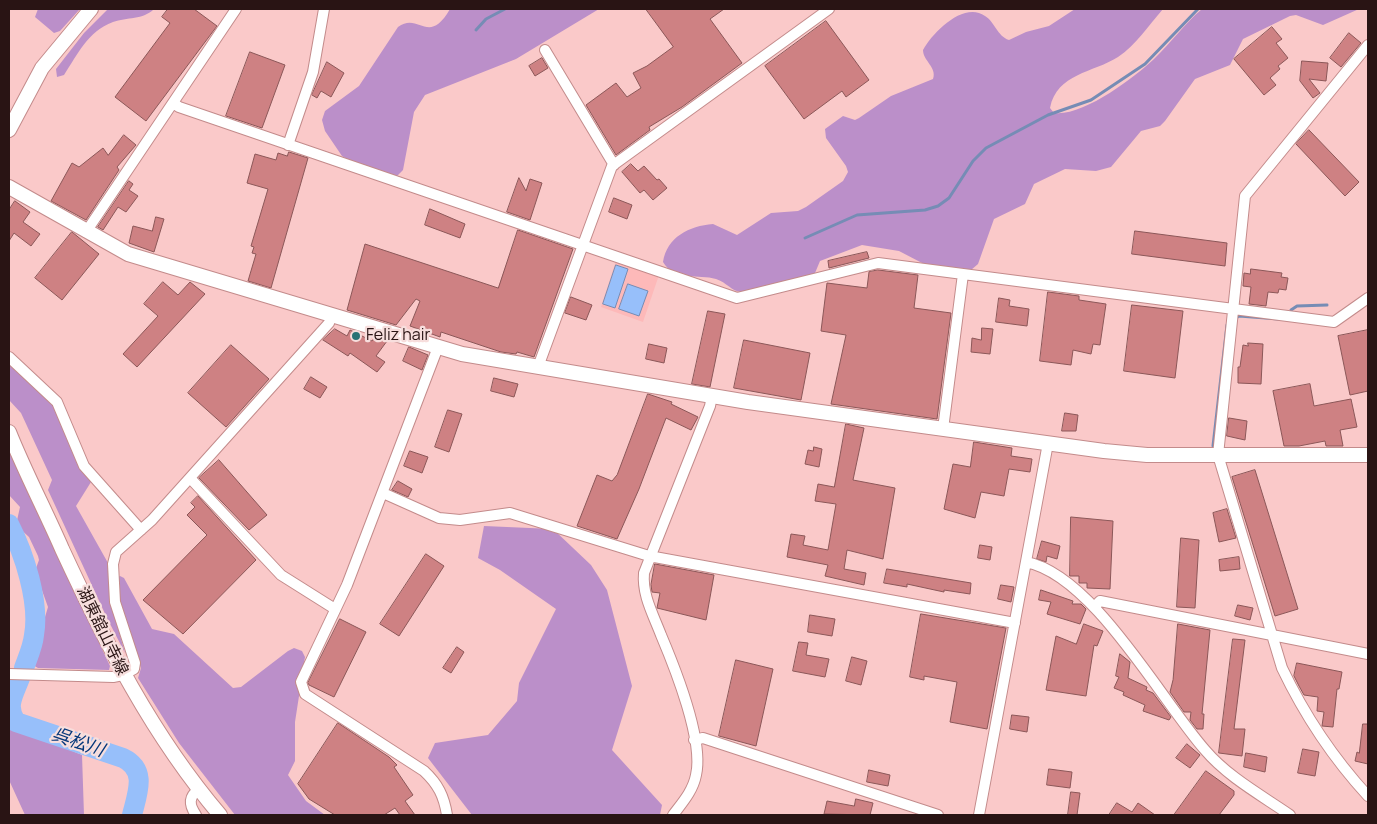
<!DOCTYPE html>
<meta charset="utf-8">
<style>
body{margin:0}
#map{position:relative;width:1377px;height:824px;overflow:hidden;background:#fac9c9;font-family:Manrope,sans-serif}
canvas{display:block}
.frame{position:absolute;inset:0;border:10px solid #291414;pointer-events:none}
</style>
<div id="map">
<canvas width="1377" height="824"></canvas>
<div class="frame"></div>
</div>
<script>
const context = document.querySelector('canvas').getContext('2d');
context.lineJoin = 'round';
function fill(path, color) { context.fillStyle = color; context.fill(path, 'evenodd'); }
function stroke(path, color, width, dash) { context.strokeStyle = color; context.lineWidth = width; context.lineCap = dash ? 'butt' : 'round'; context.setLineDash(dash || []); context.stroke(path); }
function write(font, color, halo, rows, align = 'center') {
  context.font = font + ' Manrope,"Noto Sans JP",sans-serif'; context.lineWidth = 4.5; context.setLineDash([]); context.textBaseline = 'middle'; context.strokeStyle = halo; context.fillStyle = color; for (const [text, x, y, turn = 0] of rows) {
    context.save(); context.translate(x, y); context.rotate((+turn || 0) * Math.PI / 180); context.textAlign = isNaN(turn) ? turn : align; if (halo) context.strokeText(text, 0, 0); context.fillText(text, 0, 0); context.restore();
  }
}
fill(new Path2D(`
 M616,261L659,275L643,322L601,307Z`), '#fdb9b9');
fill(new Path2D(`
 M38,9H80L60,31L54,33L35,17Z
 M108,9H154C143,20 127,17 113,22C87,32 78,54 64,75L57,77L56,69L84,33Z
 M450,9H599L516,59L425,95L414,112L403,170L397,176L350,161L342,156L325,131L322,120L325,111L359,86L398,27C419,11 428,47 450,9Z
 M1075,9H1163C1149,25 1136,45 1118,57C1093,73 1057,73 1050,108L1054,113C1082,117 1134,78 1154,59C1171,43 1184,24 1202,9H1359L1323,25L1296,15L1290,16L1243,39L1230,65L1195,79L1165,121L1160,126L1141,131L1111,167L1096,171L1065,169L1034,184L1025,204L994,219L978,264L971,270L924,264L899,251L862,245L820,261L815,273L812,275C790,280 767,288 744,292C732,293 727,282 716,279C699,274 674,281 663,262C667,237 689,226 713,224L737,235L771,213L798,211L806,207L843,181L848,172L846,166L826,138L825,129L843,116L855,120L859,118L891,96L933,79C937,67 923,61 923,50C933,32 964,1 985,16C995,22 997,36 1009,40L1026,32L1049,26Z
 M9,363L55,407L76,459L91,482L76,506L108,563L111,603L125,653L107,618L48,490L52,480L21,413L9,400Z
 M9,450L110,666L109,670L38,668L31,664L48,607L35,571L39,560L38,556L29,537L16,525L20,507L9,495Z
 M484,526L553,529L591,565L607,590L632,686L612,750L662,805L660,815H472L428,758L435,743L488,735L517,701L519,683L556,609L500,570L478,558Z
 M120,576L124,578L152,629L174,634L233,688L241,687L288,651L294,648L302,651L305,657L295,722V761L288,775L306,801L325,815H235L179,743L138,678L141,668L119,602L118,577Z
 M9,714L18,729L82,755L84,815H25L9,780Z`), '#bb8fc9');
const water = new Path2D(`
 M616,265L628,269L615,308L603,304Z
 M628,284L648,291L639,316L619,309Z`);
fill(water, '#97bffa');
stroke(water, '#768cb5', 1);
stroke(new Path2D(`
 M476,30L486,19L505,9
 M805,238L857,215L925,210L938,206L949,198L973,161L986,148L1048,115L1091,100L1145,64L1198,9
 M1291,310L1297,306L1327,305
 M1236,318L1239,316L1279,319
 M1213,446L1227,325`), '#768cb5', 3);
stroke(new Path2D(`
 M9,524C24,553 40,602 34,635C33,646 28,657 24,668
 M20,678C14,694 5,706 16,722L123,758C148,770 137,794 132,815`), '#97bffa', 20);
const building = new Path2D(`
 M168,9H194L217,26L146,121L115,97L170,23L162,17Z
 M646,9H724L710,19L742,63L682,107L649,127L650,130L616,155L586,105L616,83L627,97L641,88L633,73L647,66L673,47Z
 M826,21L869,80L846,97L842,91L804,119L765,66Z
 M1272,27L1282,39L1276,43L1288,58L1278,66L1280,69L1270,78L1276,85L1264,95L1234,59Z
 M1349,33L1361,43L1341,67L1330,58Z
 M250,52L285,65L262,128L226,116Z
 M542,58L548,68L535,76L529,66Z
 M1302,61L1328,63L1326,81L1309,79L1320,93L1313,98L1300,81Z
 M327,62L344,73L331,97L321,91L317,98L312,95Z
 M1309,130L1359,182L1345,196L1296,144Z
 M124,135L136,145L117,167L119,170L117,173L86,220L51,201L72,163L79,167L103,148L108,155Z
 M289,152L308,158L271,288L248,281L256,254L252,253L254,247L251,246L268,189L247,183L255,154L276,160L278,153L287,156Z
 M631,164L638,171L644,166L657,180L659,179L667,188L653,200L644,190L640,193L622,172Z
 M519,178L526,191L530,179L542,183L530,220L507,212Z
 M129,181L133,184L129,190L138,196L126,212L118,207L103,230L98,227Z
 M614,198L632,205L627,219L609,212Z
 M15,201L30,212L23,222L40,234L31,246L14,233L9,241V210Z
 M430,209L465,224L460,238L425,225Z
 M156,217L164,219L154,252L129,243L133,226L152,231Z
 M518,230L573,249L534,357L517,352L516,354L501,352L441,332L440,337L410,326L420,301L416,299L396,325L347,310L365,244L498,288Z
 M1135,231L1227,243L1225,266L1132,254Z
 M72,232L99,254L62,300L35,278Z
 M867,252L869,258L829,268L828,261Z
 M1251,269L1282,273L1281,277L1288,278L1286,290L1279,289L1278,293L1268,292L1266,306L1249,304L1251,287L1243,286L1244,273L1250,274Z
 M878,270L918,275L914,308L951,313L937,419L831,404L846,335L821,331L827,283L867,288L869,272Z
 M163,282L178,295L190,282L205,294L137,367L123,354L158,316L144,304Z
 M1048,292L1079,296V300L1106,304L1100,345L1093,344L1091,354L1073,350L1071,365L1040,361Z
 M571,297L592,305L586,320L565,313Z
 M999,298L1010,300L1009,306L1029,309L1027,326L996,322Z
 M1132,305L1183,311L1175,378L1124,371Z
 M708,311L725,314L710,387L692,384Z
 M982,328L993,329L990,354L971,352L972,338L981,340Z
 M335,329L347,336L350,330L372,341L375,337L387,341L376,356L385,362L377,372L350,353L348,356L323,340Z
 M1368,330V391L1350,395L1338,336Z
 M744,340L810,353L801,400L734,388Z
 M1248,343L1263,344L1261,384L1238,383V367H1240L1243,345L1248,346Z
 M649,344L667,348L664,363L646,359Z
 M231,345L269,379L226,427L188,393Z
 M409,347L428,355L422,370L403,361Z
 M311,377L327,387L320,398L304,389Z
 M494,378L518,384L514,397L491,391Z
 M1310,384L1314,406L1351,399L1357,427L1340,430L1343,446H1326L1325,441L1299,446H1284L1273,391Z
 M648,394L672,402L671,404L698,417L691,430L666,418L639,489L617,539L577,526L597,475L612,481L617,475Z
 M448,410L462,414L449,452L435,447Z
 M1065,413L1078,415L1076,431H1062Z
 M1229,418L1247,421L1245,440L1227,436Z
 M846,424L864,428L853,480L895,488L883,559L847,550L844,569L866,573L864,585L825,576L828,565L787,557L791,534L805,536L803,545L828,550L836,504L815,501L818,484L834,487Z
 M974,442L1012,448L1011,456L1032,459L1030,472L1009,469L1004,496L981,492L975,518L944,509L953,464L970,467Z
 M814,447L822,449L819,467L805,464L808,450L813,451Z
 M410,451L428,457L422,473L404,466Z
 M219,460L267,515L249,530L199,478Z
 M1255,470L1298,609L1275,616L1232,477Z
 M398,481L412,489L408,497L392,490Z
 M198,496L256,560L183,634L143,600L207,535L187,515L195,507L191,503Z
 M1227,509L1236,538L1219,542L1213,513Z
 M1071,517L1113,521L1110,589L1087,588V583H1079V576H1070Z
 M1181,538L1199,540L1195,608L1177,607Z
 M1042,541L1060,546L1057,559L1047,556L1046,562L1037,559Z
 M980,545L992,547L990,560L978,558Z
 M426,554L444,566L399,636L380,624Z
 M1239,557L1240,569L1220,571L1219,560Z
 M655,564L714,575L706,620L657,608L660,593L652,592L651,585Z
 M887,569L971,583L970,594L944,590V592L907,584V587L884,583Z
 M1001,585L1014,587L1011,602L998,599Z
 M1041,590L1073,601L1072,604H1081L1086,609L1080,624L1047,614L1051,602L1039,600Z
 M1238,605L1253,608L1250,620L1235,616Z
 M921,614L1006,628L987,729L950,722L957,682L924,676V680L910,677Z
 M810,615L835,619L832,636L808,632Z
 M340,619L366,632L334,697L309,685L308,683Z
 M1084,624L1103,631L1097,646L1094,645L1086,696L1046,690L1056,636L1076,644Z
 M1178,624L1210,630L1202,714H1204L1203,729H1197L1190,720L1191,712H1184L1170,692L1173,680Z
 M1233,639L1245,640L1234,729H1245L1242,756L1219,753Z
 M799,642L808,643L806,655L829,659L825,677L793,671Z
 M457,647L464,652L451,673L443,668Z
 M1120,654L1130,662L1128,678L1147,687L1146,690L1153,693L1171,717L1169,720L1143,711L1145,705L1123,695L1124,692L1114,688L1119,677L1116,676Z
 M852,657L867,661L861,685L846,681Z
 M736,660L773,669L756,746L719,736Z
 M1297,663L1342,672L1339,689H1337L1333,727L1322,726L1324,712L1317,711L1318,697L1304,695L1299,686L1294,676Z
 M1012,715L1029,717L1027,732L1010,729Z
 M338,723L389,757L397,765L394,767L413,795L405,801L415,815H400L395,808L384,815H335L309,799L298,784Z
 M1363,724H1368V764L1355,761L1357,752L1359,753Z
 M1187,744L1200,755L1190,768L1176,758Z
 M1303,749L1319,752L1315,776L1298,773Z
 M1246,753L1267,757L1265,772L1244,767Z
 M1049,769L1072,772L1070,788L1047,785Z
 M869,770L890,775L888,786L867,782Z
 M1206,771L1234,791V795L1219,815H1174Z
 M1071,792L1080,793L1077,815H1068Z
 M856,799L873,803L870,815L824,814L827,801L854,806Z
 M1117,803L1132,812L1138,803L1155,815H1109Z`);
fill(building, '#ce8183');
stroke(building, '#8b5758', 1);
const street = new Path2D(`
 M1368,45L1245,196L1218,455L1282,668C1304,714 1334,759 1368,796
 M545,50L614,165
 M173,103L179,107L737,298L878,263L1334,322L1368,298
 M288,145L313,72L324,9
 M86,232L236,9
 M438,347L347,585L301,682L305,694L424,771C438,784 444,796 447,815
 M9,357L57,402L84,466L141,530
 M538,367L612,166L829,9
 M943,429L963,274
 M190,478L281,575L335,609
 M383,493L439,518L460,520L510,513L649,556L1015,623
 M1026,562C1093,575 1161,700 1205,750C1228,777 1261,795 1290,815
 M1094,607L1100,601L1368,654
 M9,674L113,677L123,675L134,669L135,663L115,602L113,564L116,552L152,520L329,323L332,314
 M694,740L703,738L938,815
 M196,815C189,805 188,797 199,789
 M673,815C682,803 693,791 696,775C704,741 675,668 661,635C653,614 642,595 644,573L710,406L712,396
 M979,815L1048,443`);
const secondary = new Path2D(`
 M9,130L42,68L91,9
 M9,187L128,254L462,354L748,402L1104,451L1147,455H1368
 M9,432C25,472 45,510 62,549C106,644 152,735 220,815`);
stroke(street, '#c38b8b', 12);
stroke(secondary, '#c38b8b', 16);
stroke(street, '#fff', 10);
stroke(secondary, '#fff', 14);
for (const [x, y, r, color] of [
 [356,336,5,"#297376"]
]) { const dot = new Path2D(); dot.arc(x, y, r, 0, 2 * Math.PI); context.fillStyle = color; context.fill(dot); stroke(dot, '#f7dedd', 2); }
write('16px', '#291414', '#f7dedd', [
 ["Feliz hair",366,336]
], 'left');
write('16px', '#291414', '#f7dedd', [
 ["湖東舘山寺線",102,631,64]
]);
write('italic 18px', '#05377a', '#f7dedd', [
 ["呉松川",78,743,19]
]);
</script>
